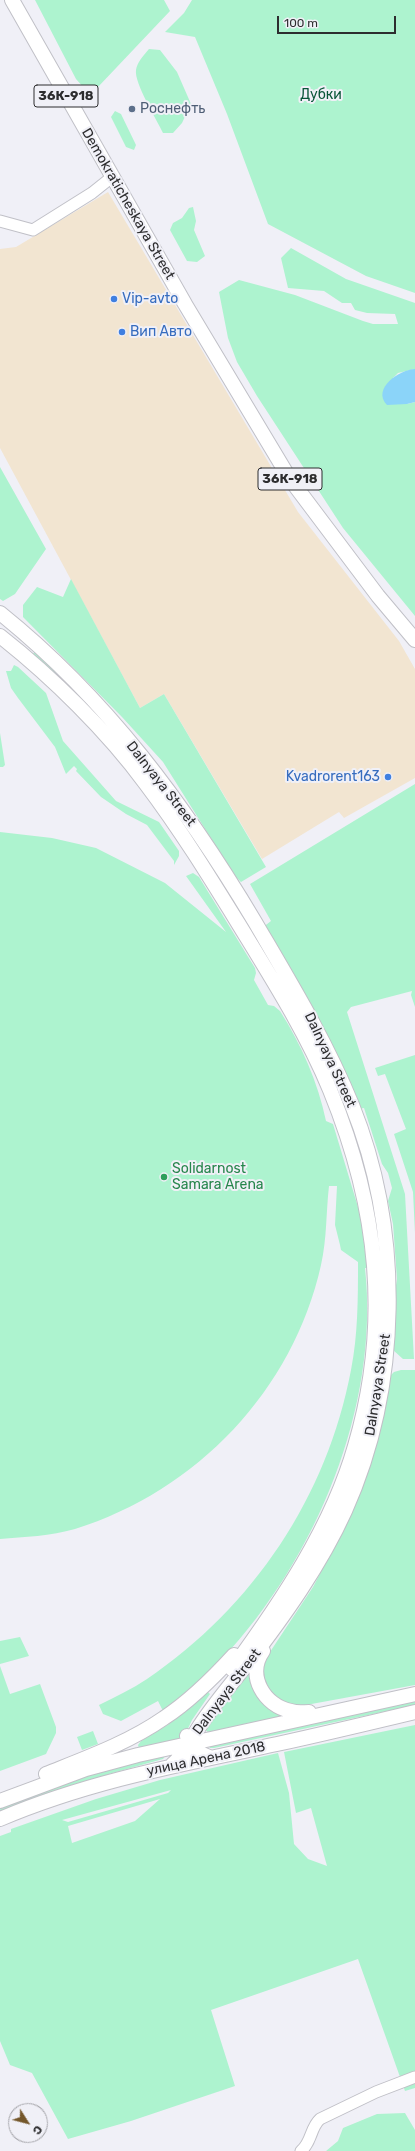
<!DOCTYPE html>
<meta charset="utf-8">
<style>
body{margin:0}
#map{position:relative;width:415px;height:2151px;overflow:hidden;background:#f0f0f7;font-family:Rubik,sans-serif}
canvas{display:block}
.north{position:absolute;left:8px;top:2103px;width:40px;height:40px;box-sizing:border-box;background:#f0f0f7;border:1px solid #a2a2a7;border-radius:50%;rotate:126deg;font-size:11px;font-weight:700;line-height:16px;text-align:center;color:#2d2d2f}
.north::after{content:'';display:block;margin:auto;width:14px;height:18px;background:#74572b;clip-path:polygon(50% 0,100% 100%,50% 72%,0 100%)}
.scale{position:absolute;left:277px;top:16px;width:119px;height:18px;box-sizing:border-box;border:2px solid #2d2d2f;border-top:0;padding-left:5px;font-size:12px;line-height:14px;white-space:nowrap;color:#2d2d2f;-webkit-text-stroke:3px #f0f0f7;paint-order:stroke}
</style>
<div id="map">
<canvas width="415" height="2151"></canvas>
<div class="north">С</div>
<div class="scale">100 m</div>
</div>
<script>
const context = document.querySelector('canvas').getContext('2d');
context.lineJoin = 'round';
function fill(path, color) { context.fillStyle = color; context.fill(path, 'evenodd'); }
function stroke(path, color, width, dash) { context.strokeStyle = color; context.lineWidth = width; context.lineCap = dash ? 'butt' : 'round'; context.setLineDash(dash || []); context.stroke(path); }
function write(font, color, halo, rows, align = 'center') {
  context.font = font + ' Rubik,sans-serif'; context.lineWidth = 4; context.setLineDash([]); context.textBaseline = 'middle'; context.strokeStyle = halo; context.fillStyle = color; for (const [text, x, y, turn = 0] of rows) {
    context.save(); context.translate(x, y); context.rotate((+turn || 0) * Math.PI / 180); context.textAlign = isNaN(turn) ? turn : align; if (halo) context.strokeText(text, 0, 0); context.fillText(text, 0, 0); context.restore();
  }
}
fill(new Path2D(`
 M108,192L298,512L399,641L415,669V778L344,818L339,812L262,859L164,694L140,708L0,448V249L16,247Z`), '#f2e5d1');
fill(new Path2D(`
 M35,0H164L170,11L98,87L85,89L76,79Z
 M192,0H415V293L366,276L268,224L227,114L195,37L165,32L184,13Z
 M149,49L160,50L177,72L191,104L182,123L173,133H163C157,120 134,83 136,70C137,62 144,55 149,49Z
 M115,111L121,114L136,145L134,150L126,147L111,117Z
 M193,207L196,221L194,230L205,256L197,262L187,261L170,230L173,223L182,218L189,208Z
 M291,248L346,279L415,303V369L398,373L393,378L407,404L415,402V616L343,528L257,396L237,362L228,338L219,292L239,280L295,295L363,321L373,324H398L395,314L367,313L355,310L351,303H342L324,291L288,288L281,258Z
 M0,467L46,549L15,594L3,601L0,599Z
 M71,579L140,708L164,694L266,867L241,882L234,875L163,762L122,717L23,617V605L37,587L63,597Z
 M35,651L95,708L91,711L33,654Z
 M14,665L18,667L46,693L63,741L116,801L159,822L179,851V856L174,865V861L147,825L126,814L101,797L76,771L77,769L74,766L66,774L55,747L18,698L11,688L6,671H11Z
 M0,733L5,765L3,767H0Z
 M415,784V1007L411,995L412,991L351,1007L347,1012L405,1194L414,1359H403L393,1350L394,1297L397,1279L393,1224L388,1201L392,1188L388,1173L382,1164L364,1108L358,1109L262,928L271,921L250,884Z
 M0,832L52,838L96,848L165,883L226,932L186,876L193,873L199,877L255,968L256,973L254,980L268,1005L274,1006L280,1011C301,1044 318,1082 326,1121L333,1124L361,1217L367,1268H365C380,1406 316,1559 222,1659C204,1678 183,1694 163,1711L158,1701L121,1721L103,1714L99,1705C115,1697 132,1689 147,1679C253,1607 327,1497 351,1370C358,1335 358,1298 358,1262L341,1250L340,1245L335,1225L337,1186H329C326,1212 327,1239 321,1265C293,1390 197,1491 75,1529C51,1536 24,1537 0,1539Z
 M216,864L270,956L266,958L211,867Z
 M415,1055V1233L413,1192L394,1134L406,1129L385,1074L378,1076L375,1068Z
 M401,1370H415V1685L306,1705H290L272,1694L263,1677L264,1661L313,1587L328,1558L388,1378L394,1372Z
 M20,1637L29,1656L0,1664V1641Z
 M0,1666L10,1694L40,1684L56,1727V1733L46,1754L0,1771Z
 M246,1671L252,1672L285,1716L208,1732L204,1729Z
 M208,1692L210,1694L192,1720L183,1739L139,1748L138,1745L141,1741L169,1724Z
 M415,1699V1705L214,1748H210L209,1745Z
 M415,1725V2088L405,2091L358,1959L211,2010L235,2086L131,2121L68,2139L32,2073L10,2065L0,2041V1836L11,1832V1829L96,1799L160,1780L278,1753L289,1793L294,1844L308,1859L327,1866L311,1808L296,1813L284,1752ZM171,1790L168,1793L68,1822L62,1820ZM160,1799L135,1821L72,1843L68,1826Z
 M93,1731L98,1744L82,1750L77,1737Z
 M166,1755L163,1759L109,1774L0,1813V1805L74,1778Z
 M405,2113L415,2130V2151H326L338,2141L343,2128L377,2114Z`), '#adf3cf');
fill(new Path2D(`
 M415,369V402L407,404L387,405C371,389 400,369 415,369Z`), '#8bd4f9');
const minor = new Path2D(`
 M0,221L33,230L92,193L112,177
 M301,2151C312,2142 310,2128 320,2119L376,2092L415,2077`);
const major = new Path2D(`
 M12,0L185,304L290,479L378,596L415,640
 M0,613C107,699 185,805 255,922C290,982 326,1041 352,1105C403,1232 401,1386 345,1511C320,1566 284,1616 248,1663C231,1684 213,1705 199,1727C190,1741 184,1755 172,1765
 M0,636C51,676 108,732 146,784C180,829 209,876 238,923C271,977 306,1032 330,1090C378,1207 391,1323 355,1446C332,1527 281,1602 232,1669
 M263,1651C246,1675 264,1706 291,1711C297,1713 303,1712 309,1712
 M187,1736L193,1750L209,1757
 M46,1774C86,1758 128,1743 164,1718C190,1701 213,1678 234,1655
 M0,1801L86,1769L138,1755L415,1694
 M0,1819C89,1781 183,1764 277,1744C323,1734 369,1723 415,1712`);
stroke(minor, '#c0c0c7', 13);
stroke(major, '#c0c0c7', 16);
stroke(minor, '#fff', 11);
stroke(major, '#fff', 14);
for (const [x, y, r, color] of [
 [132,109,4,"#5c6f8a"],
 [114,299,4,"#3f7fe0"],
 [122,332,4,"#3f7fe0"],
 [388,777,4,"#3f7fe0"],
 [164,1177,4,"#2e9e5b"]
]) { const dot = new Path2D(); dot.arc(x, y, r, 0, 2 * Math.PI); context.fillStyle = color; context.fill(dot); stroke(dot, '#f0f0f7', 1.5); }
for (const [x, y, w] of [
 [66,96,64],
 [290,479,64]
]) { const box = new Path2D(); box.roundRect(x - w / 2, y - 11, w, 22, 3); context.fillStyle = '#f0f0f7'; context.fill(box); stroke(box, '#2d2d2f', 1); }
write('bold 13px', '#2d2d2f', null, [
 ["36К-918",66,96],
 ["36К-918",290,479]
]);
write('14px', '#085538', '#f0f0f7', [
 ["Дубки",321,95]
]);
write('14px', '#4e5e75', '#f0f0f7', [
 ["Роснефть",140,109]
], 'left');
write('14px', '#2d2d2f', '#f0f0f7', [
 ["Demokraticheskaya Street",128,204,60],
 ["Dalnyaya Street",161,784,52],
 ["Dalnyaya Street",330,1060,65],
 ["Dalnyaya Street",378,1385,-81],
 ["Dalnyaya Street",227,1692,-53],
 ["улица Арена 2018",206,1759,-12]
]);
write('14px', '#366cbe', '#f0f0f7', [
 ["Vip-avto",122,299],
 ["Вип Авто",130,332],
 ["Kvadrorent163",380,777,"right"]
], 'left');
write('14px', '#27864d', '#f0f0f7', [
 ["Solidarnost",172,1169],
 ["Samara Arena",172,1185]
], 'left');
</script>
